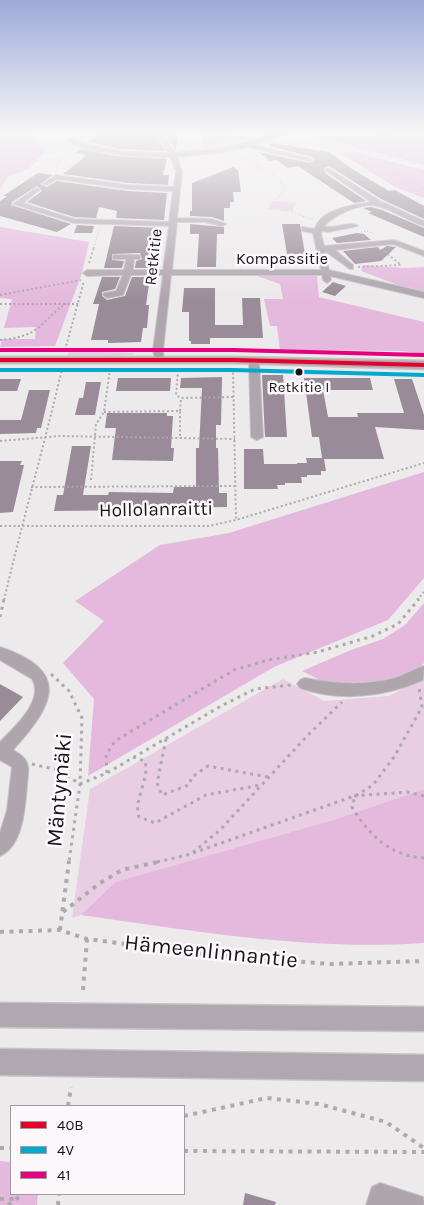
<!DOCTYPE html>
<meta charset="utf-8">
<style>
body{margin:0}
#map{position:relative;width:424px;height:1205px;overflow:hidden;background:#edeaec;font-family:Karla,sans-serif}
canvas{display:block}
.legend{position:absolute;left:10px;top:1105px;width:175px;height:90px;box-sizing:border-box;background:#fcf7fb;border:1px solid #a09da0;margin:0;padding:6px 9px;list-style:none;font-size:15px;color:#171517}
.legend li{display:flex;align-items:center;gap:10px;height:25px}
.legend b{width:25px;border:1px solid #a09da0}
</style>
<div id="map">
<canvas width="424" height="1205"></canvas>
<ul class="legend">
<li><b style="height:6px;background:#e4002b"></b>40B</li>
<li><b style="height:6px;background:#00a9ce"></b>4V</li>
<li><b style="height:6px;background:#e5007d"></b>41</li>
</ul>
</div>
<script>
const context = document.querySelector('canvas').getContext('2d');
context.lineJoin = 'round';
function fill(path, color) { context.fillStyle = color; context.fill(path, 'evenodd'); }
function stroke(path, color, width, dash) { context.strokeStyle = color; context.lineWidth = width; context.lineCap = dash ? 'butt' : 'round'; context.setLineDash(dash || []); context.stroke(path); }
function write(font, color, halo, rows, align = 'center') {
  context.font = font + ' Karla,sans-serif'; context.lineWidth = 5; context.setLineDash([]); context.textBaseline = 'middle'; context.strokeStyle = halo; context.fillStyle = color; for (const [text, x, y, turn = 0] of rows) {
    context.save(); context.translate(x, y); context.rotate((+turn || 0) * Math.PI / 180); context.textAlign = isNaN(turn) ? turn : align; if (halo) context.strokeText(text, 0, 0); context.fillText(text, 0, 0); context.restore();
  }
}
fill(new Path2D(`
 M272,201H275L297,203L291,212L268,209Z
 M69,351L134,353V354L122,356H67Z
 M424,677V789L333,820L115,882L81,915L72,918L90,789L283,679L324,701L389,696Z`), '#e9cde3');
fill(new Path2D(`
 M0,131H34L32,133L45,152L29,169L8,177L0,190Z
 M197,131H243L236,135L247,139L234,142L215,143L223,147L203,148L200,133Z
 M300,131L334,137L369,136L386,131H424V165L296,132Z
 M353,151L424,170V198L395,187L340,153Z
 M0,227L89,242L82,273L55,346L0,347L2,339H35L36,327L4,328L12,299L0,298Z
 M363,265L404,268L424,267V291L398,285L361,271Z
 M257,276H317L319,297L424,322V354L402,351L280,350L277,326H270L264,299H283L280,284Z
 M424,472V578L388,620L274,667L88,776L94,699L63,663L104,621L75,601L160,545L229,533Z
 M424,603V663L419,668L386,681L326,683L302,671L351,650L383,639L405,625Z
 M424,789V943C309,951 194,931 81,915L115,882L333,820Z
 M0,1161L11,1162V1194H38L37,1205H0Z`), '#e4b9dd');
fill(new Path2D(`
 M105,131H153L166,151L119,149L89,142Z
 M163,131H178L176,150Z
 M272,143L329,152L352,169L389,191L395,190L424,206V219L381,199L329,166L324,168L325,173L366,201L354,203L298,166L287,168L277,160L270,161L259,152L310,163L315,159L313,157L268,146Z
 M81,149L116,156L167,159L163,175H169L168,185L128,183L63,174L86,156H83L85,154L75,153Z
 M233,167L238,170L241,192H233L234,202H230V208H224V221L212,217L190,216V211H192V183Z
 M38,173L53,175L40,184L47,187L57,181L128,191L167,193L164,220L116,218L117,211L99,207L96,218L74,217L27,202L42,191L37,186L12,202L11,205L71,224L57,232L0,216V201L7,196H3Z
 M371,207L382,210L424,228V237L368,213L372,212L363,208Z
 M190,224L224,227V234H217L216,267H197L199,234H190Z
 M282,224H300L305,254H287Z
 M77,225L94,226L92,233H74Z
 M114,226L162,228L161,236H157L151,268H135L136,261L142,259L140,253L112,254V260L124,261L122,268H104Z
 M357,233L364,234L371,240L337,243L332,238Z
 M387,246L396,247L381,261L355,264L343,251L378,247L380,250Z
 M102,277H120L115,289L102,292V296L107,300L125,296L132,277H150L146,305H149L147,328H143L141,342L108,343V340H91L99,304H93Z
 M333,282L346,286L335,296L322,292Z
 M184,288H215V325H243L242,298H260L263,338H210V344H191V341H189V312H182Z
 M262,375H283L287,437H265Z
 M222,377L221,425H216V448H218L219,493H227V507L145,508V510L54,511L57,495H63L72,446H91L83,495H108L109,492L173,493L174,487H196V448H199L202,388H180L181,378Z
 M118,378H171L170,391H116Z
 M304,378H370L373,390H323L328,417H358L357,413H404L394,379H412L424,415V430L375,427L384,459H324L326,471H321V475H307V477H301L302,483H285V485H277L278,489H244V449H263L264,464H297V463H307L306,458H322L319,437H312Z
 M0,379H21L17,391H0Z
 M86,382H101L95,415H75L79,398H83Z
 M29,390H50L41,428H37L36,433L0,434V420H21Z
 M107,413H167V416H173L171,448H174L173,461L112,460L116,428H105Z
 M0,461H22L20,465H24L13,512L0,513Z
 M0,684L23,697L0,721Z
 M245,1193L276,1202L275,1205H243Z`), '#998b97');
const minor = new Path2D(`
 M155,131H161L175,153L223,148L284,131H294L254,145L313,159L310,161L248,147L223,152L177,157L182,172L177,218L212,219L226,224L222,226L205,222H177L172,270H321L313,233L302,231V227L315,229C320,209 353,205 371,202L326,171L325,170L328,168L380,201L424,221V226C408,221 393,210 377,206C362,202 334,215 324,226C335,230 349,220 358,226L328,232L322,231L321,234L324,246L394,240L424,251V256L393,244L335,250L353,265V269H350L325,251L329,270L424,292V298L330,276L331,280L327,283L323,280L322,275H171L163,350L164,361L162,363H156L153,350L163,275H131L123,295L107,298L103,295L104,293L116,291L123,275L87,276L83,273L87,270H124L126,259H113V255H140V259H134L133,270H163L169,226L74,223L13,204L36,188L40,190L38,191L23,203L74,219L169,222L173,191L128,189L57,179L47,185L42,184L56,175L128,185L174,187L176,172L170,157C147,157 84,155 68,140L71,138C101,151 136,153 169,153Z
 M254,358L259,361L263,437L257,440L251,437L249,361Z
 M0,647C72,671 54,705 13,750C20,754 27,758 28,767C29,773 27,780 27,786C25,808 23,846 0,856V833L7,810L12,767L0,760V742C13,728 45,701 32,679L0,660Z
 M424,666L423,680C385,697 339,702 300,688L297,684L300,680L305,678C335,684 365,686 395,678C405,675 414,669 424,666Z
 M380,1183L423,1197L424,1205H366L372,1187Z`);
const major = new Path2D(`
 M0,357H233L424,361V369L233,363H0Z
 M0,1003L424,1007V1031L0,1027Z
 M0,1049L424,1055V1081L0,1075Z`);
stroke(minor, '#c6c4c6', 2);
stroke(major, '#c6c4c6', 3);
stroke(new Path2D(`
 M221,131L227,139
 M374,131L385,136L399,149L398,157
 M419,131L398,159L395,170L400,176L424,189
 M298,136L424,166
 M88,138L97,131
 M0,147L4,138L3,131
 M239,155L280,180L285,189L275,201
 M0,156L39,161L60,158
 M416,163L424,158
 M56,171V165L71,150
 M0,205L8,204
 M292,212L313,220
 M361,232L368,231L375,235
 M94,248L99,230`), '#aea9ad', 1, [1, 2]);
stroke(new Path2D(`
 M89,263L94,247
 M358,267L401,265L384,251
 M0,295L81,280
 M0,304H78
 M0,340C13,339 28,336 38,328C48,320 55,310 66,304
 M65,350L84,281
 M233,368L236,520
 M178,370L176,395L181,398L234,397
 M180,411L181,398
 M104,412L180,411V438
 M0,441L60,436L235,439
 M91,480L96,424L104,412L110,369
 M31,487L235,486
 M0,526H209L236,520L424,463
 M4,600C22,523 44,446 62,369
 M417,600L424,592`), '#aea9ad', 2, [2, 2.5]);
stroke(new Path2D(`
 M0,617L4,599
 M51,674L69,691L82,718L80,784L69,862
 M166,739L157,783L162,795L189,785L192,777L208,766L268,777
 M133,757L145,761C150,780 133,799 139,817L155,823L206,795L261,785
 M32,764L58,770L80,784L107,773L221,706L255,689L291,685
 M107,773L106,755L115,741L234,670L268,660L318,652L373,636L398,624L419,599
 M424,796L407,792L353,796L354,803L352,807C369,835 390,856 424,858
 M193,853L357,795L373,785L394,757L422,707L419,687
 M157,862L191,854L220,830L307,736L342,702`), '#aea9ad', 3, [3, 4.5]);
stroke(new Path2D(`
 M63,912L100,883L122,870L162,861
 M60,930L69,861
 M0,932L60,930L87,939L205,954L330,964L424,961
 M83,990L87,939
 M68,1106L71,1087
 M184,1116L267,1098L319,1104L386,1122L424,1148
 M0,1148H11
 M184,1151L424,1152
 M0,1199H15
 M8,1205L23,1194
 M58,1205L59,1194`), '#aea9ad', 4, [4, 5.5]);
fill(minor, '#afa5ad');
fill(major, '#b1a7b0');
fill(new Path2D(`
 M0,358H233L424,363V367L233,362H0Z`), '#e4002b');
fill(new Path2D(`
 M0,368H233L424,373V377L233,372H0Z`), '#00a9ce');
fill(new Path2D(`
 M0,348H233L424,353V357L233,352H0Z`), '#e5007d');
const sky = context.createLinearGradient(0, 0, 0, 300);
sky.addColorStop(0, '#9daada');
sky.addColorStop(0.44, '#f7f6f6');
sky.addColorStop(1, '#f7f6f600');
context.fillStyle = sky;
context.fillRect(0, 0, 424, 300);
for (const [x, y, r, color] of [
 [299,372,4.5,"#171517"]
]) { const dot = new Path2D(); dot.arc(x, y, r, 0, 2 * Math.PI); context.fillStyle = color; context.fill(dot); stroke(dot, '#fcf7fb', 2); }
write('15px', '#171517', '#fcf7fb', [
 ["Retkitie I",299,388]
]);
write('16px', '#171517', '#fcf7fb', [
 ["Retkitie",154,257,-84],
 ["Kompassitie",282,259]
]);
write('19px', '#171517', '#fcf7fb', [
 ["Hollolanraitti",156,510,-1]
]);
write('22px', '#171517', '#fcf7fb', [
 ["Mäntymäki",60,790,-85],
 ["Hämeenlinnantie",211,952,6]
]);
</script>
